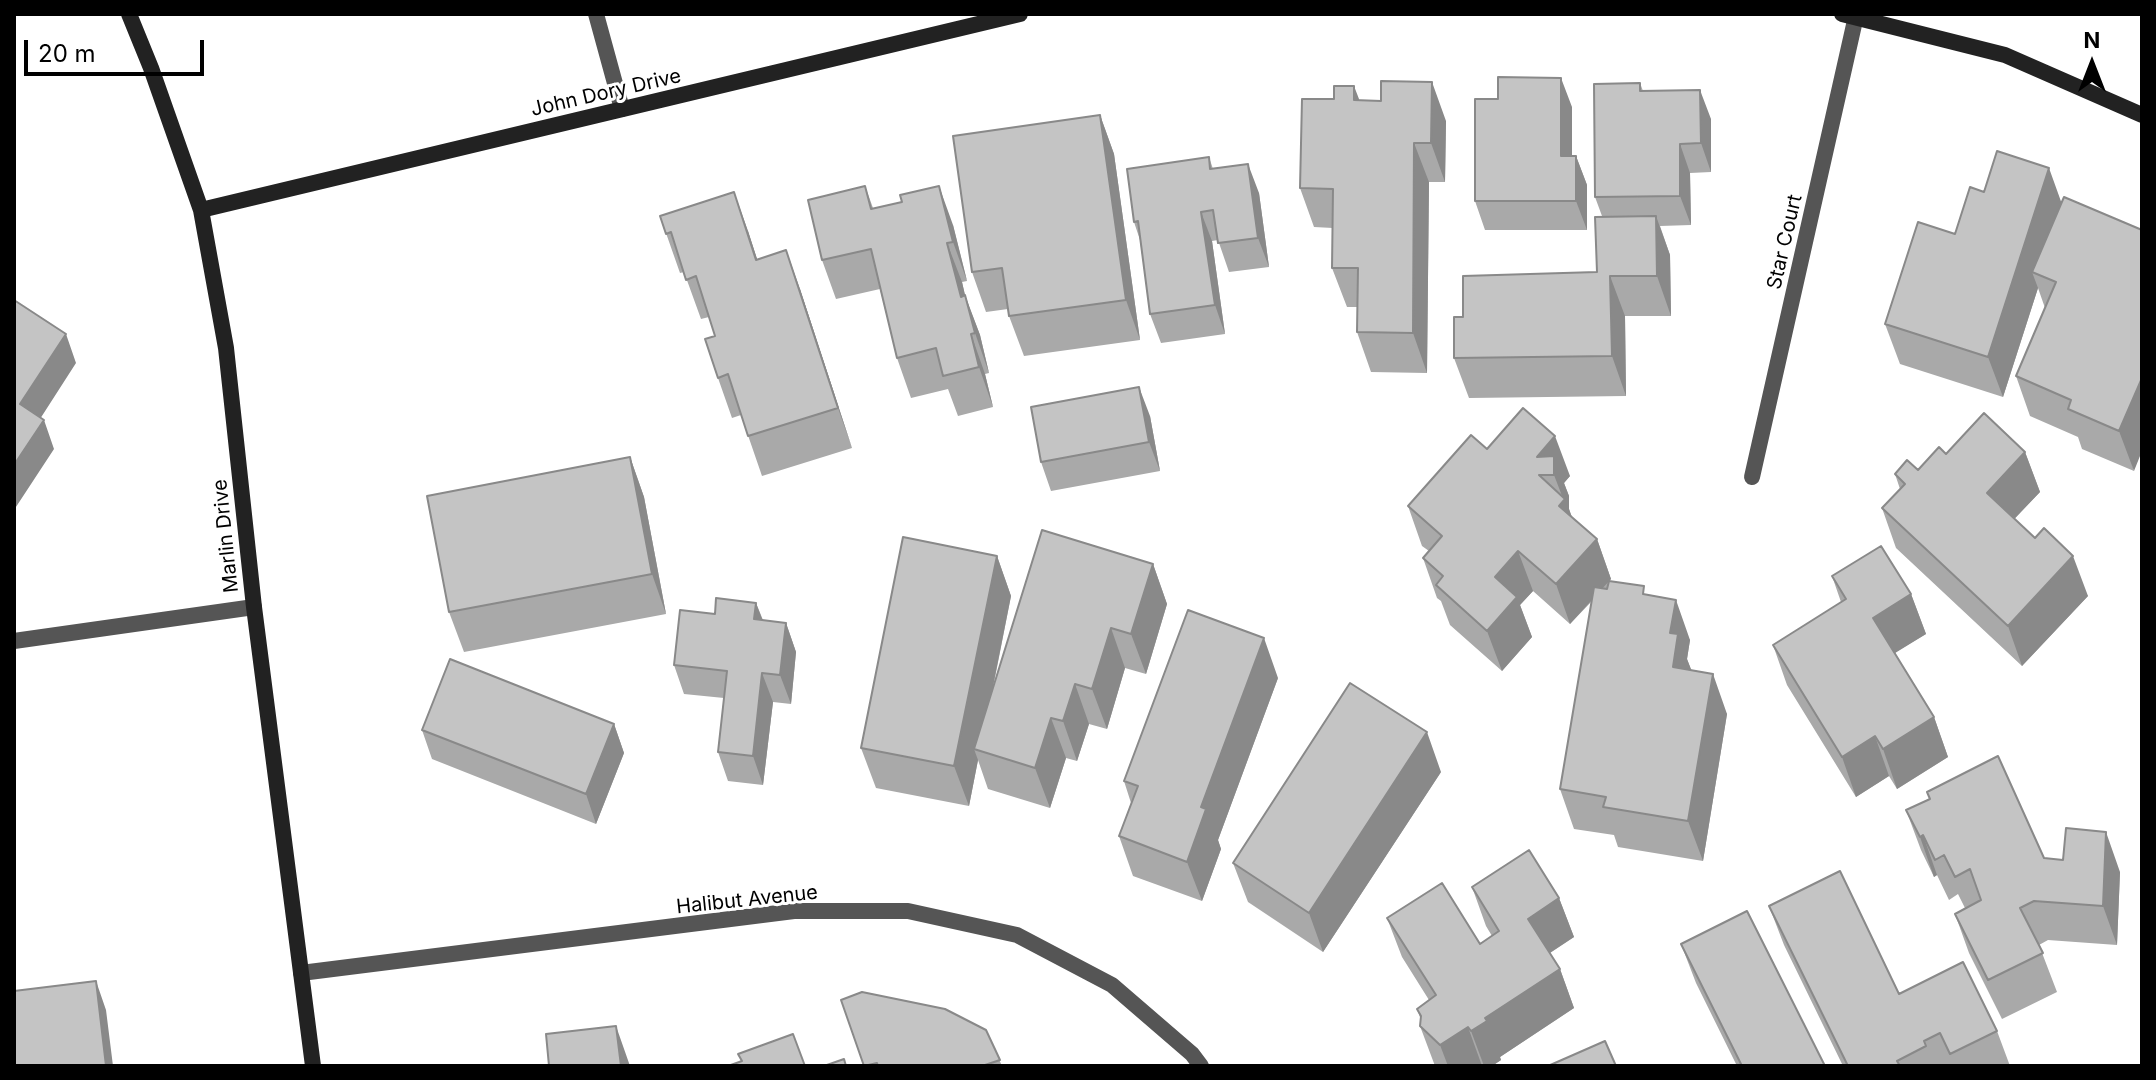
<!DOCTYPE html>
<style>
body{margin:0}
#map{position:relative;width:2156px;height:1080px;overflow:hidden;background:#fff;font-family:Inter,sans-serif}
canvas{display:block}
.frame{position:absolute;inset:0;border:16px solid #000;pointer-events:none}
.north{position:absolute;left:2052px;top:24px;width:80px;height:80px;-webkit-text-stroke:6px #fff;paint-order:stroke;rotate:0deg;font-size:22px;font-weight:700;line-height:32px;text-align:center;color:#000}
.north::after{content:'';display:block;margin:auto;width:28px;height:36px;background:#000;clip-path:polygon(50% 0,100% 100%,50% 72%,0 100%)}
.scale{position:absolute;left:24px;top:40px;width:180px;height:36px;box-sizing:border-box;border:4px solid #000;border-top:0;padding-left:10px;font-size:24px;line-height:28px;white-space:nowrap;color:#000;-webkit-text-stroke:6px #fff;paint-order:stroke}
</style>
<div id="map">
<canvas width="2156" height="1080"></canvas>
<div class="frame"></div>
<div class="north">N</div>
<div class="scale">20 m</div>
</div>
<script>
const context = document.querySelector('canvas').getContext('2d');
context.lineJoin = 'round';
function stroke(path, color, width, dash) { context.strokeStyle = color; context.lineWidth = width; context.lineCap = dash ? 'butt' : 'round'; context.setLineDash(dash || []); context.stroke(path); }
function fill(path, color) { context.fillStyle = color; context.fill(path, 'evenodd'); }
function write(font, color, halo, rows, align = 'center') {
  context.font = font + ' Inter,sans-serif'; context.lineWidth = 6; context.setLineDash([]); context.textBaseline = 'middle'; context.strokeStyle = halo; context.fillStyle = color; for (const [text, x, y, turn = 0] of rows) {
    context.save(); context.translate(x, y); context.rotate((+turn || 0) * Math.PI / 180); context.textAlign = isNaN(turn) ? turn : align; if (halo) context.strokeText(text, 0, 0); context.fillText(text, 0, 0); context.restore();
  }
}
stroke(new Path2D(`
 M596,14L622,109`), '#555', 16);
stroke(new Path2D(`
 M1752,477L1856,16
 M14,641L254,607
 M301,973L794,911H908L1017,935L1112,985L1192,1054L1201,1066`), '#555', 16);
stroke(new Path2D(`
 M129,14L151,68L201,210L226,348L254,607L313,1066
 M1842,14L2005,55L2142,115
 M201,210L1020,14`), '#222', 16);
fill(new Path2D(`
 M1640,83L1643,91L1711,119V172L1690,173L1691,225L1660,226L1670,255L1671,316H1625L1626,396L1469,398L1454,358L1463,317L1597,272L1602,216L1595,197Z
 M1498,99L1572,107V156H1576L1587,185V230H1485L1475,201Z
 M1360,100L1446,121L1445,182H1429L1427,373L1371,372L1357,332V307H1347L1332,268L1333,228L1314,227L1300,188Z
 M1100,115L1114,154L1140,340L1024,356L1009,316L1008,309L986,312L972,272Z
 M1209,157L1213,169L1259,193L1269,267L1229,272L1218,240L1212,241L1225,334L1161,343L1150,314L1140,240L1134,222Z
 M865,186L873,208L953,225L967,281L962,282L965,296L980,335L989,373L985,374L993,407L958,416L948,389L911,398L897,358L880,289L836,299L822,260Z
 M1984,192L2062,202L2134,471L2082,449L2078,437L2030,416L2016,376L2045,308L2038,288L2003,397L1900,364L1885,324L1955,234Z
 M660,216L748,231L757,259L800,289L852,448L762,476L741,415L732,418L718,378L715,336L709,317L701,319L684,272L680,273Z
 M1150,416L1160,471L1051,491L1041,462Z
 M1487,449L1570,476L1564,483L1569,496V509L1572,518L1597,539L1611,579L1609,581L1647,595L1690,640L1687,659L1691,670L1727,714L1703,861L1618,847L1614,835L1574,829L1560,789L1592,601L1570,624L1533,591L1520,605L1532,637L1502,671L1450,625L1441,601L1437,598L1423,558L1429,551L1422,546L1408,506Z
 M2025,452L2040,492L2014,519L2088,596L2022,666L1896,548L1882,508L1900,489L1895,474L1918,470L1946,454Z
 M630,457L644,497L666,614L464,652L449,612Z
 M997,556L1011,596L992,693L1153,564L1167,604L1146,674L1125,668L1107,729L1089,724L1077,761L1066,758L1050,808L988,789L978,760L969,806L876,788L861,748Z
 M1832,576L1911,594L1926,634L1894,653L1934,717L1948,757L1897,789L1889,776L1856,797L1787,685L1773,645L1841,602Z
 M756,603L763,620L786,623L796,652L791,704L773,702L763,785L728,781L718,752L724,698L684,694L674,665L715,614Z
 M1278,678L1218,840L1221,849L1202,901L1133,876L1119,836L1131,803L1124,781Z
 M614,724L624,753L596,824L432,759L422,730Z
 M1441,772L1323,952L1248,902L1233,863Z
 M1906,810L2044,858L2120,872L2117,945L2048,940L2039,945L2057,992L2002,1019L1969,953L1955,914L1965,908L1958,894L1949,900L1937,875L1934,877L1921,850Z
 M1472,887L1559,898L1574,937L1550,953L1560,969L1574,1008L1500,1057L1501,1060L1492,1066H1435L1420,1026L1421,1020L1417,1009L1429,1000L1402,957L1387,918L1480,944L1492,936L1486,926Z
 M1769,906L1899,994L1997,1031L2010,1066H1843L1784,945Z
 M1681,944L1825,1066H1737L1696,983Z
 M986,1030L1002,1066H864Z`), '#a9a9a9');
fill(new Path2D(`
 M1561,78L1572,107V185L1561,156Z
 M1432,82L1446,121L1445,182L1431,143Z
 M1354,86L1369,125L1354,100Z
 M1700,90L1711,119V172L1701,143Z
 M1100,115L1114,154L1140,340L1126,300Z
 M1414,143L1429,182L1427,373L1413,333Z
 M1680,144L1690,173L1691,225L1680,196Z
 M1576,156L1587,185V230L1576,201Z
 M1248,164L1259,193L1269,267L1258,238Z
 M2049,168L2063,207L2032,272L2038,288L2003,397L1988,357Z
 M939,186L953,225L967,281L953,242Z
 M734,192L748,231L770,299L756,260Z
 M1201,212L1212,241L1225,334L1215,305Z
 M1656,216L1670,255L1671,316L1657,276Z
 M947,243L962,282L975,337L961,297Z
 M786,250L800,289L852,448L838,408Z
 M1610,276L1625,316L1626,396L1612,356Z
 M965,295L980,335L989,373L975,333Z
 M66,334L76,363L31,433L20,404Z
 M971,334L985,374L993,407L979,367Z
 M2142,378V451L2134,471L2119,431Z
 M1139,387L1150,416L1160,471L1149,442Z
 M44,420L54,449L14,510V465Z
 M1555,436L1570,476L1564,483L1569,496V509L1580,539L1559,506L1564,501L1554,475L1537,457Z
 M2025,452L2040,492L2001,533L1987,493Z
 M630,457L644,497L666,614L652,574Z
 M1597,539L1611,579L1570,624L1556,584Z
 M1518,551L1533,591L1520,605L1532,637L1502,671L1487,631L1495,577Z
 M997,556L1011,596L980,751L974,749L978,760L969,806L954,766Z
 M2073,556L2088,596L2022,666L2008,626Z
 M1153,564L1167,604L1146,674L1131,634Z
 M1911,594L1926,634L1887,658L1873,618Z
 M1676,600L1690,640L1687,659L1693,674L1673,667L1670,633Z
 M756,603L767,632L754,619Z
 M786,623L796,652L791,704L780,675Z
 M1111,628L1125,668L1107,729L1092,689Z
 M1264,638L1278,678L1218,840L1221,849L1202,901L1187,862L1201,807Z
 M762,673L773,702L763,785L753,756Z
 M1713,674L1727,714L1703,861L1688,821Z
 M1075,684L1089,724L1077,761L1063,721Z
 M1934,717L1948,757L1897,789L1883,749Z
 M1051,718L1066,758L1050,808L1035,768Z
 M614,724L624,753L596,824L586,794Z
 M1427,732L1441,772L1323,952L1309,913Z
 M1875,736L1889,776L1856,797L1842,757Z
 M2106,832L2120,872L2117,945L2103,906Z
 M1923,835L1937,875L1934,877L1920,837Z
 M1559,898L1574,937L1542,958L1528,919Z
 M1560,969L1574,1008L1500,1057L1501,1060L1492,1066H1484L1471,1031L1485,1018Z
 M96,981L106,1010L113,1066H106Z
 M616,1026L630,1066H621Z
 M1468,1027L1482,1066H1448L1440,1045Z`), '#898989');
const building = new Path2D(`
 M1498,77L1561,78V156H1576V201H1475V99H1498Z
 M1381,81L1432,82L1431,143H1414L1413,333L1357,332L1358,268H1332L1333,189L1300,188L1302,99H1334V86H1354V100L1381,101Z
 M1640,83V91L1700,90L1701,143L1680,144V196L1595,197L1594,84Z
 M1100,115L1126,300L1009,316L1002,268L972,272L953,136Z
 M1997,151L2049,168L1988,357L1885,324L1918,222L1955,234L1970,187L1984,192Z
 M1209,157L1210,169L1248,164L1258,238L1218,243L1213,210L1201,212L1215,305L1150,314L1138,221L1134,222L1127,169Z
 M865,186L871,209L902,202L900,195L939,186L953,242L947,243L961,297L965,295L975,333L971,334L979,367L943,376L936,348L897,358L871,249L822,260L808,200Z
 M734,192L756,260L786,250L838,408L748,436L728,374L718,378L705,339L715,336L696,276L686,280L671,232L666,234L660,216Z
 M2064,197L2142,230V378L2119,431L2068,409L2071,400L2016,376L2056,282L2032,272Z
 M1656,216L1657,276H1610L1612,356L1454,358V317H1463V276L1597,272L1595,217Z
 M14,300L66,334L20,404L44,420L14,465Z
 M1139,387L1149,442L1041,462L1031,407Z
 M1523,408L1555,436L1537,457L1554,456V475H1539L1565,499L1559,506L1597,539L1556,584L1518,551L1495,577L1517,597L1487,631L1436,585L1443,576L1423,558L1442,536L1408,506L1471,435L1487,449Z
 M1984,413L2025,452L1987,493L2035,538L2044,528L2073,556L2008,626L1882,508L1905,484L1895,474L1907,460L1918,470L1939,447L1946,454Z
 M630,457L652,574L449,612L427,496Z
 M1042,530L1153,564L1131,634L1111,628L1092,689L1075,684L1063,721L1051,718L1035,768L974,749Z
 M903,537L997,556L954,766L861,748Z
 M1881,546L1911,594L1873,618L1934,717L1883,749L1875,736L1842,757L1773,645L1846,599L1832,576Z
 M1609,581L1644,586L1643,594L1676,600L1670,633L1678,634L1673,667L1713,674L1688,821L1603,807L1606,797L1560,789L1594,587L1607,589Z
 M716,598L756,603L754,619L786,623L780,675L762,673L753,756L718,752L727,671L674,665L680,610L715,614Z
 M1188,610L1264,638L1201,807L1206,809L1187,862L1119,836L1138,786L1124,781Z
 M450,659L614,724L586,794L422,730Z
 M1350,683L1427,732L1309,913L1233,863Z
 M1998,756L2044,858L2063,860L2066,828L2106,832L2103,906L2034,901L2020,908L2043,953L1988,980L1955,914L1981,900L1970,869L1955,877L1944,855L1935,860L1923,835L1920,837L1906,810L1930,799L1927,792Z
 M1529,850L1559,898L1528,919L1560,969L1485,1018L1487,1021L1471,1031L1468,1027L1440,1045L1420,1026L1421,1016L1417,1009L1436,995L1387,918L1442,883L1480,944L1499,931L1472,887Z
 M1840,871L1899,994L1963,962L1997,1031L1950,1054L1940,1033L1924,1041L1926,1046L1897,1061L1900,1066H1848L1769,906Z
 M1747,911L1825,1066H1742L1681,944Z
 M96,981L106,1066H14V991Z
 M862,992L945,1009L986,1030L1000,1060L982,1066H878L877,1063L864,1066L841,1000Z
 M616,1026L621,1066H549L546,1034Z
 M793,1034L805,1066H728L742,1061L738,1054Z
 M1605,1041L1616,1066H1548Z
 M844,1059L846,1066H824Z`);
fill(building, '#c4c4c4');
stroke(building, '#898989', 2);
write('20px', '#000', '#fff', [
 ["John Dory Drive",606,93,-13],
 ["Star Court",1785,242,-77],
 ["Marlin Drive",226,536,-96],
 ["Halibut Avenue",747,900,-6]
]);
</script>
